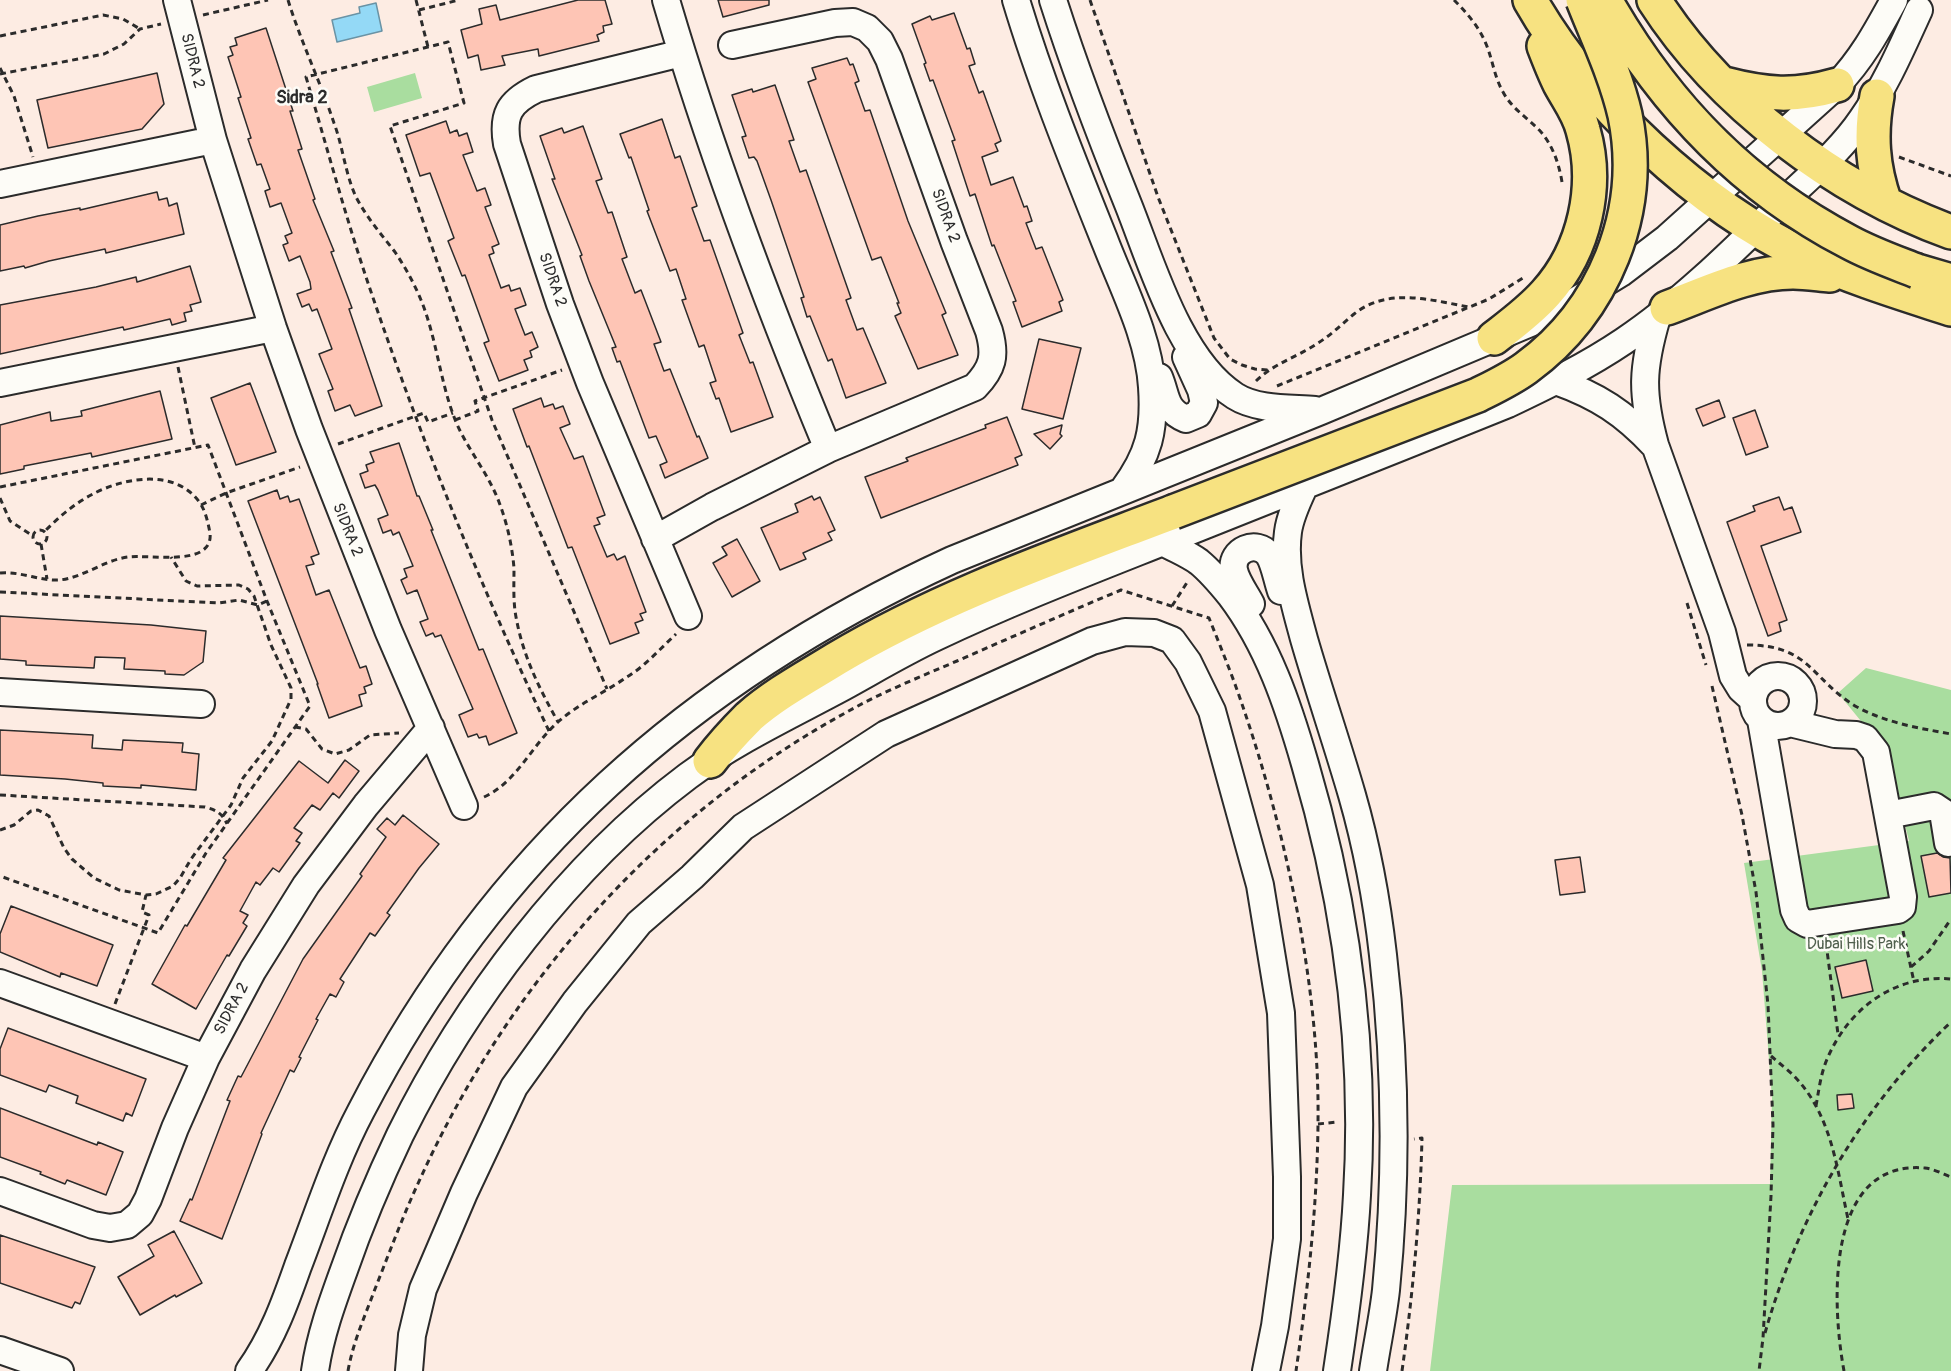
<!DOCTYPE html>
<style>
body{margin:0}
canvas{display:block;background:#fdece3}
</style>
<canvas width="1951" height="1371"></canvas>
<script>
const context = document.querySelector('canvas').getContext('2d');
context.lineJoin = 'round';
function fill(path, color) { context.fillStyle = color; context.fill(path, 'evenodd'); }
function stroke(path, color, width, dash) { context.strokeStyle = color; context.lineWidth = width; context.lineCap = dash ? 'butt' : 'round'; context.setLineDash(dash || []); context.stroke(path); }
function write(font, color, halo, rows, align = 'center') {
  context.font = font + ' Pangolin,sans-serif'; context.lineWidth = 5; context.setLineDash([]); context.textBaseline = 'middle'; context.strokeStyle = halo; context.fillStyle = color; for (const [text, x, y, turn = 0] of rows) {
    context.save(); context.translate(x, y); context.rotate((+turn || 0) * Math.PI / 180); context.textAlign = isNaN(turn) ? turn : align; if (halo) context.strokeText(text, 0, 0); context.fillText(text, 0, 0); context.restore();
  }
}
fill(new Path2D(`
 M415,73L422,98L374,112L367,87Z
 M1866,668L1951,690V1371H1430L1452,1185L1770,1184L1772,1098L1762,971L1744,863L1909,841L1887,753L1838,693Z`), '#a9dd9f');
const water = new Path2D(`
 M376,3L382,31L337,42L332,20L360,13L359,7Z`);
fill(water, '#94d9f6');
stroke(water, '#6a93a5', 1.5);
const building = new Path2D(`
 M578,0H605L612,24L603,26L604,32L597,35L599,41L539,56L538,49L502,56L505,65L481,70L478,55L468,58L461,30L482,24L479,9L496,5L500,20Z
 M718,0H769V5L723,17Z
 M954,13L967,49L970,48L975,64L969,66L979,93L983,91L1001,141L995,144L998,151L982,157L991,185L1013,177L1024,207L1027,206L1032,221L1026,223L1036,249L1042,247L1063,300L1059,302L1062,311L1022,327L1013,302L1016,301L994,245L992,246L975,194L970,196L952,141L955,140L933,80L930,81L924,64L926,63L912,24L930,16L932,20Z
 M266,28L293,111H290L302,149L298,150L315,199L313,200L334,251L331,252L352,308L349,309L382,406L355,416L350,405L335,411L328,391L333,389L319,354L332,349L317,309L312,311L309,304L302,307L297,294L311,289L310,282L300,256L289,261L283,245L288,243L285,236L292,233L281,203L270,207L265,191L270,189L261,164L257,165L248,139L251,138L238,98L241,97L228,57L233,55L230,47L237,45L235,38Z
 M847,58L850,65L853,64L859,81L855,83L865,111L870,110L908,221L946,313L942,315L958,355L918,369L895,316L901,313L897,303H899L881,257L872,260L808,82L816,79L812,68Z
 M157,73L164,104L142,129L48,148L37,100Z
 M775,85L794,140L789,141L800,172L806,170L851,298L846,300L857,330L863,328L886,383L846,398L832,359L828,361L810,316L807,317L801,298L804,297L771,200L757,161L754,157L749,158L742,137L746,136L732,95L752,89L753,92Z
 M662,119L675,158L680,156L697,206L692,208L704,241L710,240L743,333L739,335L750,363L753,362L773,417L731,432L719,398L716,399L710,383L716,381L704,345L699,347L682,300L686,299L676,269L670,271L647,211L649,210L631,157L629,158L620,134Z
 M446,121L450,133L457,130L459,136L467,133L473,152L463,155L477,191L485,188L491,205L485,207L499,244L492,247L494,253L489,255L501,288L509,285L511,291L520,288L526,305L515,309L525,335L532,332L538,347L530,351L532,357L524,360L528,370L499,381L484,343L489,341L465,275L462,276L448,241L454,238L430,173L420,176L406,135Z
 M583,126L602,179L596,181L608,213L612,212L627,257L622,259L635,293L641,290L661,342L654,344L664,371L670,369L697,437L699,436L708,458L665,478L660,465L667,462L656,436L649,438L620,361L617,362L612,348L616,347L589,281L580,256L582,255L552,179H555L540,136L562,128L564,133Z
 M157,192L159,200L167,198L169,206L177,203L184,234L106,253L105,249L49,261L25,268L24,266L0,271V225L38,216L80,208V210Z
 M190,266L201,302L190,305L192,311L184,313L186,321L172,325L170,319L124,330L123,327L0,354V305L96,287L136,277L137,282Z
 M1039,339L1081,348L1063,419L1022,409Z
 M250,383L276,452L236,465L211,398Z
 M160,391L172,439L92,457L91,453L24,466V469L0,474V425L50,412L51,421L82,416L81,411Z
 M541,398L544,407L553,404L555,409L563,406L570,424L560,428L574,459L583,456L605,515L597,518L600,524L594,526L607,557L614,554L617,560L625,556L646,612L640,614L643,620L635,623L639,633L610,644L572,547L568,548L529,446L527,447L513,409Z
 M1719,400L1725,417L1703,426L1696,409Z
 M1755,410L1768,447L1746,455L1733,418Z
 M1007,417L1022,455L1015,458L1018,465L881,518L865,477L908,461L906,458L986,428L985,425Z
 M1062,425L1060,434L1062,436L1050,449L1034,434Z
 M399,443L417,496H419L433,530H431L479,650L483,649L517,733L489,745L486,736L479,738L477,734L468,737L459,715L473,709L441,635L435,637L433,633L426,636L420,622L428,619L417,590L407,594L401,580L407,577L404,569L413,566L399,532L393,535L391,530L383,533L378,519L388,515L378,490L375,485L365,488L360,474L368,471L366,465L374,462L370,452Z
 M277,490L280,499L288,496L290,502L299,499L319,554L311,557L314,564L306,566L316,595L329,590L360,668L366,666L372,684L364,687L366,693L359,695L362,706L329,718L317,684H318L248,501Z
 M812,496L814,500L820,497L835,530L828,533L832,540L803,553L806,559L780,570L761,528L798,512L795,504Z
 M1779,497L1784,510L1792,507L1801,532L1761,546L1787,620L1779,623L1781,631L1768,636L1727,522L1755,511L1753,506Z
 M737,539L760,581L732,597L713,563L727,555L722,547Z
 M0,616L151,625L206,631L203,662L184,675L165,674V671L124,669L125,658L95,657L94,668L26,665V661L0,659Z
 M0,730L93,735L92,748L122,750L123,740L183,743L182,752L199,754L196,790L141,785V788L103,786V783L65,779L0,775Z
 M345,760L359,771L339,798L333,793L320,810L312,805L294,828L302,833L296,841L300,843L279,872L273,868L260,885L256,882L240,911L248,915L243,923L247,926L229,956L227,955L196,1009L152,984L185,925L187,926L226,860L223,858L299,761L328,783Z
 M403,815L439,844L419,868L387,913L390,915L375,936L370,933L340,979L344,982L336,997L330,994L316,1019L318,1020L299,1057L301,1058L294,1072L290,1070L261,1133L262,1134L222,1239L180,1221L190,1199L192,1200L230,1101L227,1100L238,1076L241,1077L303,959L362,876L360,874L386,837L377,829L387,818L395,825Z
 M1937,853L1943,857L1950,858L1951,893L1929,897L1921,856Z
 M1580,857L1585,892L1560,895L1555,860Z
 M11,906L113,945L97,986L61,973L60,977L0,952V934Z
 M1866,960L1873,991L1842,998L1835,967Z
 M8,1028L146,1079L132,1116L126,1113L123,1121L76,1103L78,1096L49,1085L46,1092L0,1075V1049Z
 M1852,1094L1854,1108L1838,1110L1837,1095Z
 M0,1108L97,1145L98,1142L123,1152L106,1195L67,1180L65,1184L40,1174L41,1172L0,1157Z
 M174,1231L202,1283L176,1297L175,1295L140,1315L118,1277L154,1256L148,1245Z
 M0,1235L95,1267L80,1304L75,1302L72,1308L0,1283Z`);
fill(building, '#fec5b5');
stroke(building, '#2b2b2b', 1.5);
const minor = new Path2D(`
 M177,0L213,140L273,328L309,429L388,630L464,806
 M666,0C711,153 767,302 828,449
 M1016,0C1041,83 1074,164 1106,244C1124,290 1149,338 1152,387C1155,430 1149,455 1123,490
 M1053,0C1075,69 1101,137 1128,204C1152,264 1179,360 1235,396C1257,410 1290,408 1315,410
 M682,53L536,89C509,102 502,115 507,144L560,304L590,383L688,616
 M0,184L213,140
 M1657,317C1642,368 1641,393 1655,445L1722,632L1733,676L1741,689L1752,699
 M1159,377C1167,396 1164,410 1186,419L1198,414L1204,403L1201,390L1186,357
 M1556,381C1598,396 1624,413 1654,445
 M0,383L273,328
 M1305,485C1298,500 1290,516 1288,532C1283,568 1295,605 1304,639C1319,691 1337,743 1352,795C1367,847 1377,902 1383,955C1396,1066 1397,1179 1386,1290C1383,1317 1377,1344 1373,1371
 M655,539L712,507L828,449L975,387C993,368 996,356 989,331L954,241L889,59L880,41L867,28L853,22L835,23L732,45
 M1163,542C1175,549 1188,554 1199,562C1210,571 1221,584 1230,595C1268,645 1288,705 1305,764C1346,903 1366,1050 1357,1195C1354,1254 1346,1312 1337,1371
 M1251,604C1246,594 1236,581 1234,570C1230,550 1257,539 1269,555C1275,565 1277,580 1281,591
 M1753 701a25 25 0 1 1 50 0a25 25 0 1 1-50 0Z
 M0,692L201,704
 M1761,720L1794,910L1798,919L1807,924L1898,910L1902,907L1903,897L1876,752L1865,738L1856,735L1835,734L1790,723
 M1888,815L1934,806L1943,812L1948,843
 M0,983L206,1058
 M0,1191L93,1225L110,1228L127,1225L140,1214L148,1199L175,1128L206,1058L253,970L306,885L366,805L431,728
 M0,1350L60,1371
 M249,1371C272,1339 285,1303 298,1266C318,1214 335,1160 361,1111C494,854 690,680 952,560L1321,411L1547,316L1572,303L1621,273L1667,238L1837,85C1862,59 1877,31 1894,0
 M315,1371C320,1336 332,1303 344,1270C360,1224 379,1179 400,1135C465,1003 569,865 688,776C735,741 791,715 843,687C874,670 904,652 936,637C1012,601 1090,571 1168,540C1282,494 1395,450 1508,404C1548,385 1587,366 1624,341C1682,302 1734,250 1784,201C1811,175 1841,150 1862,119C1886,85 1902,47 1919,10
 M409,1371L412,1335L423,1289L464,1193L514,1087L575,1002L639,923L692,877L743,827L886,734L1092,641L1125,632L1154,633L1172,640L1188,662L1212,711L1260,885L1281,1013L1287,1177V1239L1275,1326L1266,1371`);
const major = new Path2D(`
 M1530,0C1588,102 1700,206 1806,256C1852,278 1902,293 1951,309
 M1654,0C1720,103 1836,190 1951,232
 M1724,84C1766,95 1795,97 1837,85
 M1877,96C1870,134 1872,166 1885,203
 M1917,271L1951,281
 M1667,308C1708,293 1749,272 1793,272C1805,272 1818,274 1830,275
 M1494,338C1512,324 1530,311 1546,293C1585,250 1599,185 1583,130C1579,113 1568,99 1560,84C1554,72 1549,59 1544,46
 M710,761C722,745 735,731 749,717C775,694 807,677 836,659C942,596 1058,556 1173,512`);
stroke(minor, '#2b2b2b', 30);
stroke(major, '#2b2b2b', 38);
stroke(new Path2D(`
 M288,0C301,42 320,81 334,123C343,147 345,173 356,197C367,218 381,234 395,252C405,267 414,283 421,300C437,339 440,383 456,422C468,450 488,473 499,502C507,523 512,545 514,568C514,584 513,601 516,617C523,656 539,688 558,722
 M416,0L428,47
 M1090,0L1158,197L1214,338L1230,359L1242,365L1255,369L1268,370
 M1454,0C1468,14 1481,29 1488,49C1493,63 1495,78 1503,92C1512,109 1528,118 1541,132C1553,146 1559,164 1562,182
 M419,10L459,0
 M203,15L268,0
 M0,36L103,15L123,19L140,29
 M0,68L14,96L33,157
 M0,74L104,54L124,44L140,29L161,24
 M1899,157L1951,176
 M178,367L195,448
 M1256,381C1276,362 1296,358 1318,343C1331,335 1342,324 1354,314C1388,287 1430,300 1469,307
 M1277,386L1489,299L1523,278
 M455,420L478,411L475,401L562,370
 M338,444L424,413L428,422L453,413
 M0,487L208,445L267,601L310,706L206,853L158,933L0,876
 M0,498L10,521L33,536
 M201,505L226,493L300,467
 M33 537a7 7 0 1 1 14 0a7 7 0 1 1-14 0Z
 M41,544L47,579
 M0,573C20,571 39,581 59,580C83,578 104,560 128,557C148,554 214,568 210,533C208,523 206,512 200,503C176,468 124,477 91,495C74,504 59,517 45,531
 M0,592L219,603L239,600L258,605L267,601
 M1687,603L1706,665
 M1172,606L1188,581
 M1747,645C1811,645 1811,680 1857,707C1887,723 1918,728 1951,734
 M1712,686L1742,815L1756,892L1768,1005L1773,1125L1771,1196L1763,1338L1759,1371
 M295,727L306,729L322,749L335,754L349,750L370,735L399,733
 M549,731C479,583 418,432 366,277C344,211 326,144 306,77L448,42L464,103L390,126L492,420L607,689
 M0,795L205,807C216,810 222,813 227,824
 M484,797C517,782 531,746 558,722C578,704 604,693 627,677C645,666 660,649 676,634
 M0,830L14,825L31,811L38,810L49,816L64,848L72,859L94,878L119,890L146,895L156,894L173,886L180,878L191,859L231,805L243,778L272,741L291,699V688L271,645L254,596L248,589L239,585L197,586L186,581L171,557
 M1903,931L1914,982
 M1826,943L1838,1034
 M1911,967L1929,951L1951,919
 M115,1004L149,915L142,912L146,895
 M1771,1056C1779,1063 1788,1070 1795,1077C1832,1116 1837,1169 1848,1219
 M1816,1106C1819,1089 1821,1072 1828,1057C1850,1007 1896,974 1951,979
 M1318,1124L1337,1122
 M1765,1333C1799,1214 1861,1107 1951,1022
 M348,1371C353,1342 365,1316 375,1289C390,1251 404,1213 421,1177C510,982 658,815 847,712C882,692 920,677 957,661C1012,637 1066,613 1121,590L1209,618C1221,648 1233,677 1243,707C1284,827 1316,972 1318,1099C1319,1190 1309,1281 1296,1371
 M1402,1371C1413,1293 1420,1216 1422,1138L1414,1139
 M1844,1371C1832,1307 1824,1159 1925,1168C1934,1169 1943,1174 1951,1177`), '#2b2b2b', 3, [6, 4.5]);
stroke(minor, '#fdfcf7', 26);
stroke(major, '#f7e281', 33);
const majorBridge = new Path2D(`
 M1605,0C1664,104 1742,186 1849,242C1871,254 1894,262 1917,271
 M1173,512L1478,395C1494,387 1511,379 1526,368C1604,311 1645,212 1625,115C1616,76 1598,38 1583,0`);
stroke(majorBridge, '#2b2b2b', 38, []);
stroke(majorBridge, '#f7e281', 33);
write('16px', '#2b2b2b', '#fdfcf7', [
 ["SIDRA 2",192,61,76],
 ["SIDRA 2",945,216,70],
 ["SIDRA 2",552,280,71],
 ["SIDRA 2",347,530,68],
 ["SIDRA 2",232,1009,-62]
]);
write('16px', '#51604e', '#fdfcf7', [
 ["Dubai Hills Park",1856,945]
]);
write('bold 18px', '#2b2b2b', '#fdfcf7', [
 ["Sidra 2",302,98]
]);
</script>
